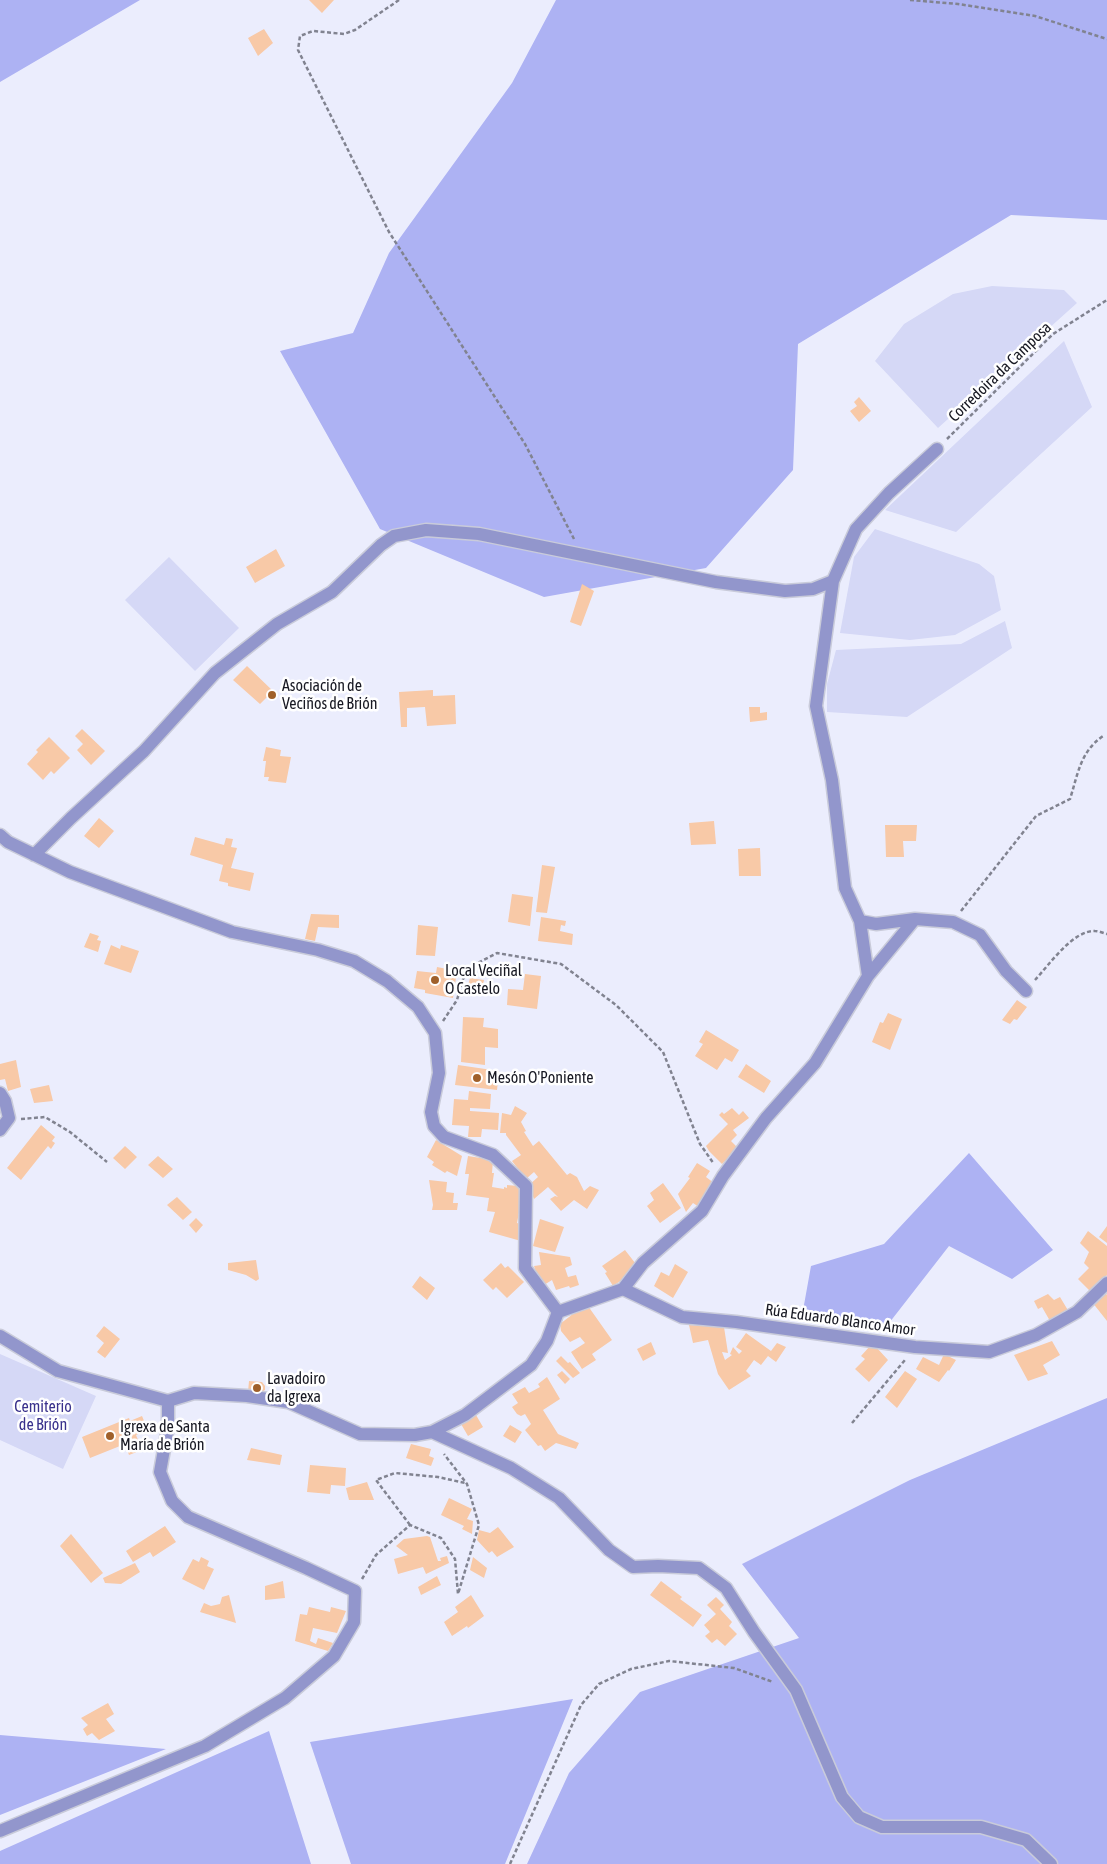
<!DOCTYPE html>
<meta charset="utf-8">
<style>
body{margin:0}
canvas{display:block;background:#ebedfd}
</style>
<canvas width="1107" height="1864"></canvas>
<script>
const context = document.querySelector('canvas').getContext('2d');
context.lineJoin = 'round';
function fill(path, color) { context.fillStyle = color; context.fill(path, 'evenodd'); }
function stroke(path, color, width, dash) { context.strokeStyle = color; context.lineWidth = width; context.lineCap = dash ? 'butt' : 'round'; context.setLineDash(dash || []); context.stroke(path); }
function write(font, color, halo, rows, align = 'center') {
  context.font = font + ' "Asap Condensed",sans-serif'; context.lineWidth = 5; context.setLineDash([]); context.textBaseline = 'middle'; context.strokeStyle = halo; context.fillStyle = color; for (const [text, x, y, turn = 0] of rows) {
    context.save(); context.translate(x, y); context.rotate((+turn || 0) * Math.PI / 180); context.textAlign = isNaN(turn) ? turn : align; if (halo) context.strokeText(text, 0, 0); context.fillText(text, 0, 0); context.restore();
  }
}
fill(new Path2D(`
 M992,286L1064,290L1077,303L938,428L875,361L904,324L953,294Z
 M1064,341L1092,407L956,532L885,510Z
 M875,529L979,564L994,576L1001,610L955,635L910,640L840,633L854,557Z
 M169,557L239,628L195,671L125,600Z
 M1005,621L1012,648L907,717L827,712V684L836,650L961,644Z
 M0,1354L96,1396L63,1469L0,1440Z`), '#d5d8f6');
fill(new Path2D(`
 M0,0H140L0,82Z
 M556,0H1107V220L1011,215L798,344L793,470L706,568L544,597L380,529L280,351L353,333L389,253L512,83Z
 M969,1153L1053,1250L1012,1279L949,1246L886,1327L802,1316L811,1266L884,1244Z
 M1107,1398V1864H527L569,1773L640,1692L799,1638L742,1564L910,1480Z
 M573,1699L505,1864H351L310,1742Z
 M269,1731L311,1864H0V1851Z
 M0,1735L166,1749L0,1815Z`), '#adb2f3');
fill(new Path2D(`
 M309,0H334L322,13Z
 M264,29L273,43L258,56L248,38Z
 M859,397L871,411L859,422L850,411L857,406L854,402Z
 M276,549L285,566L255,583L246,567Z
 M582,584L594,591L581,626L570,622Z
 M247,666L273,691L260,704L233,680Z
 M433,690V696L455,695L456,724L427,726L425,707L407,708V727H401L399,692Z
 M749,707H760V713L767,712V720L750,722Z
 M82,729L105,751L91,765L77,750L83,744L75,736Z
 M49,737L70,758L54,774L51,771L43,780L27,764L38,752L36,750Z
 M266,747L281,750L280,756L291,757L286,783L268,781L269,777H264L266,761H263Z
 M99,818L114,831L99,848L84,836Z
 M714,821L716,844L691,845L689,823Z
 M885,825H917L916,841H903L904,857H886Z
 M195,837L224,845L226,838L233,839L231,847L237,848L231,868L254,873L250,891L228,886V883L219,881L223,865L190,855Z
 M760,848L761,876H739L738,849Z
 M542,865L555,867L547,913L536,912Z
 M512,894L533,897L530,926L508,922Z
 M311,914L339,915V928L318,927L315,941L305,939Z
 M541,917L566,921L565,926L561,925L560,931L573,934L572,945L538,941Z
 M418,925L438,927L435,956L416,955Z
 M90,933L99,936L97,940L101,941L98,952L84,947Z
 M111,945L120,949L121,945L139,951L131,973L104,964Z
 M437,967L457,971L453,998L425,993V990L414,988L417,971L436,973Z
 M525,974L541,976L537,1009L507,1005L508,989L523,990Z
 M470,978L484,980L481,994L466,992Z
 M1017,1000L1027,1007L1017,1020L1014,1019L1010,1024L1002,1020Z
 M888,1013L902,1019L890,1050L872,1042L880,1022L883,1023Z
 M463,1017L484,1018L483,1027L498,1029V1048L485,1047V1065L461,1062Z
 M706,1030L739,1050L732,1062L725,1058L717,1070L695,1056L703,1044L699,1042Z
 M16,1060L21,1087L8,1091L5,1079L0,1080V1064Z
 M746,1064L771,1081L764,1093L738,1077Z
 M458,1065L499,1071L497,1090L455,1085Z
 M49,1085L53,1101L34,1103L30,1089Z
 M469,1091L491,1094L490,1109L470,1108V1111L499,1113L498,1130L482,1129L481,1137H468L469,1126L452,1125L454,1099L468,1100Z
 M515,1106L527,1113L521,1122L526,1131L524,1132L533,1146L539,1141L567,1175L570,1173L577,1177L584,1191L590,1186L599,1190L587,1209L574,1200L561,1211L550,1199L555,1196L558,1197L548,1187L534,1199L529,1185L538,1177L534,1172L526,1179L512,1161L521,1155L506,1135V1133H500L502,1113L511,1115Z
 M732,1108L739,1115L743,1111L749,1118L733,1130L737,1135L731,1141L738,1148L722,1164L709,1151L706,1146L728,1124L719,1115L722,1112L724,1114Z
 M41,1125L55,1137L52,1141L55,1143L51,1149L48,1146L21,1180L7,1168Z
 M436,1140L462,1156L457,1176L447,1171L445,1173L432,1165L434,1162L427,1157Z
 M125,1146L137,1157L125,1169L113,1158Z
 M158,1156L173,1169L163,1178L148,1165Z
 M468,1156L493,1160L492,1173H494L492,1187L504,1189V1187L507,1188V1185L518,1186L522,1197L517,1223L524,1225L521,1241L489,1232L495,1212L487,1211L489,1198L466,1195L469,1174H465Z
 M697,1163L710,1171L706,1177L714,1183L699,1207L693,1203L686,1212L678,1194L690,1178L688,1177Z
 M429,1180L447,1182L446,1192L454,1193L453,1203H458L457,1210H432L433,1205Z
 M663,1183L681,1208L660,1223L647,1206L654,1200L650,1193Z
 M177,1197L192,1212L183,1220L167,1205Z
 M196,1218L203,1225L196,1233L189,1225Z
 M540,1219L564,1227L555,1252L533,1246Z
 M1107,1226V1243L1099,1237Z
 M1088,1231L1107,1246V1275L1092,1293L1078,1279L1089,1268L1084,1263L1089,1252L1080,1243Z
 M625,1250L639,1268L613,1286L605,1273L607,1272L602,1266Z
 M539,1252L570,1257L572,1265L565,1268L568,1277L576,1275L579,1285L570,1288L569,1286L556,1290L552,1280L544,1285L537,1275L534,1266L541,1265Z
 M256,1260L259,1279L256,1281L246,1275L228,1270V1263Z
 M501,1263L505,1268L508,1266L524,1282L507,1298L496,1287L493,1290L483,1280Z
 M675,1264L688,1272L673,1298L654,1286L661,1272L669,1276Z
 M420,1276L435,1288L427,1300L412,1287Z
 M1105,1292L1107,1295V1321L1092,1302Z
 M1048,1294L1054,1300L1060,1297L1069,1312L1050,1321L1042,1307L1038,1309L1034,1301Z
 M588,1306L612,1340L592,1354L596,1360L582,1369L571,1352L585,1343L580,1337L570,1342L561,1331L560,1324L578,1310Z
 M689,1325L724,1327L728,1353L722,1352L725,1360L732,1355L730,1354L733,1347L739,1354L742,1351L736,1347L746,1333L771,1351L777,1343L786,1347L776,1362L768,1356L761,1365L754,1360L746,1371L751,1376L729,1390L718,1374L708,1340L693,1343Z
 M104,1326L120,1339L105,1358L97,1352L104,1343L96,1336Z
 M1052,1341L1060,1355L1043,1365L1048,1374L1028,1381L1014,1355Z
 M651,1342L656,1354L643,1361L637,1349Z
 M870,1346L877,1348L888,1360L869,1382L855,1369L865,1359L861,1356Z
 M944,1354L956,1360L949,1371L948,1370L939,1382L916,1369L923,1357L939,1365Z
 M561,1356L568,1363L570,1362L580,1373L573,1378L556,1361Z
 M562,1371L570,1379L565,1384L557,1375Z
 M905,1371L917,1379L897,1408L885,1397Z
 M547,1377L560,1399L543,1410L558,1434L579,1443L576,1449L556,1443L545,1451L541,1445L538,1446L525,1430L531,1424L525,1414L521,1416L517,1414L512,1407L518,1403L512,1394L525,1387L529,1393L540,1387L538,1384Z
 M249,1381L262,1382L265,1386V1390L260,1393L248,1392Z
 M476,1415L483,1427L468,1436L461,1424Z
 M142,1416L148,1430L136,1435L142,1450L129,1455L125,1444L90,1458L82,1437L129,1418L130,1421Z
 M510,1425L522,1432L515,1443L503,1436Z
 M411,1444L431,1449L429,1456L434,1458L431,1466L406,1458Z
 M251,1448L282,1455L280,1465L247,1460Z
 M310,1465L346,1468L345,1486L331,1485L330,1494L307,1492Z
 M367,1482L374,1500H349L346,1488Z
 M449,1498L472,1509L467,1519L473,1521L472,1534L462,1529L464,1526L441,1515Z
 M165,1526L176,1542L153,1557L150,1552L133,1562L126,1551Z
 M498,1527L514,1547L497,1557L492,1551L489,1553L477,1540L479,1530L490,1533Z
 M71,1534L103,1573L91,1583L60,1546Z
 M427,1536L430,1537L438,1561H441L440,1558L447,1556L449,1563L426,1574L423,1567L398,1574L394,1559L408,1555L396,1546L404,1539Z
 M201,1557L209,1561L207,1566L214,1569L204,1590L182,1579L193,1559L199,1562Z
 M473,1557L487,1568L484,1578L470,1570Z
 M135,1563L140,1572L121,1584L105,1583L103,1578Z
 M437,1576L441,1585L421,1595L418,1587Z
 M283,1581L285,1598L265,1600V1586Z
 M661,1581L682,1597L680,1599L702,1615L693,1627L650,1595Z
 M229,1595L236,1623L200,1612L204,1603L211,1606L220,1604L222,1597Z
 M471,1595L484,1616L468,1628L467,1626L452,1636L444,1622L458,1612L455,1607Z
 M716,1597L724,1605L720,1609L732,1622L729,1626L737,1634L725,1646L717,1639L712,1643L705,1636L710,1632L704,1625L716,1614L707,1605Z
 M309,1607L330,1612L331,1607L346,1611L337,1633L313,1628L310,1641L316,1644L318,1638L333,1643L328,1651L295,1641L300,1614L307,1615Z
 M108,1703L114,1714L106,1719L115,1731L99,1740L92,1733L87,1736L83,1729L88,1725L81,1718Z`), '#f8c9a7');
const minor = new Path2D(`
 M0,835L8,842L70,872L232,932L318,950L354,961L387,981L418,1007L435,1033L439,1073L431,1112L434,1126L444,1137L493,1155L526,1186L525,1268L558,1312
 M34,855L71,818L144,751L215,673L277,624L332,592L381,545L394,536L426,530L479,534L716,582L785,591L813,589L833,581L856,529L889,493L937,449
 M860,921L876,924L915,919
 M868,976L915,919L953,922L980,935L1006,971L1026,991
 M0,1093L5,1101L9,1118L0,1130
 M623,1289L643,1263L702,1211L723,1176L766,1118L815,1063L868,976L860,921L845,888L832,780L816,706L833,581
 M558,1312L623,1289L682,1317L736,1322L915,1347L989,1352L1036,1335L1077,1312L1107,1283
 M0,1336L58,1371L168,1401L194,1393L247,1396L288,1402L360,1434L415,1435L432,1432L465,1415L531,1365L547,1341L558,1312
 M432,1432L511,1468L559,1498L609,1550L633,1567L658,1566L699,1568L726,1588L754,1632L796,1690L842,1797L859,1817L882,1827H981L1026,1840L1051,1864
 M0,1831L205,1746L285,1698L334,1656L354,1622L355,1591L306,1568L188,1517L172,1501L160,1472L168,1427V1401`);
stroke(minor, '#c9cbda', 15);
stroke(new Path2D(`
 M399,0L355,30L344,34L313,31L300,36L298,50L389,232L525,444L574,539
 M910,0L958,4L1035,16L1107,39
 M947,439L1053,334L1107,300
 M961,911L1036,816L1070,799C1078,774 1080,752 1103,736
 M1035,980C1049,965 1073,930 1095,931C1099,931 1103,933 1107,934
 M443,1021L457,1000L466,969L497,953L561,964L616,1005L663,1052L700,1144L714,1164
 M21,1119L45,1117L70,1132L107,1162
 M852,1423L905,1360
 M410,1525L376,1480L395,1473L438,1477L465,1483
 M362,1579L376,1555L410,1525L441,1538L455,1559L458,1594L479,1525L467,1484L444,1454
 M510,1864L581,1705L599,1684L631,1669L669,1661L734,1668L773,1682`), '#818390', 2.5, [4, 2.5]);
stroke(minor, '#9296cc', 12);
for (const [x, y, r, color] of [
 [272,695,5,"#a0602a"],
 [435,980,5,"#a0602a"],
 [477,1078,5,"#a0602a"],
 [257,1388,5,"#a0602a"],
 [110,1436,5,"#a0602a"]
]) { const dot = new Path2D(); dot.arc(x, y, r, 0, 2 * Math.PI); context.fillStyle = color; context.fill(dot); stroke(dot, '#fff', 2); }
write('16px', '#171822', '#fff', [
 ["Corredoira da Camposa",1000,372,-44],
 ["Rúa Eduardo Blanco Amor",840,1320,8]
]);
write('16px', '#171822', '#fff', [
 ["Asociación de",282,686],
 ["Veciños de Brión",282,704],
 ["Local Veciñal",445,971],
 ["O Castelo",445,989],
 ["Mesón O'Poniente",487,1078],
 ["Lavadoiro",267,1379],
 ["da Igrexa",267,1397],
 ["Igrexa de Santa",120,1427],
 ["María de Brión",120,1445]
], 'left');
write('16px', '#39318c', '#fff', [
 ["Cemiterio",43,1407],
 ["de Brión",43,1425]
]);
</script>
